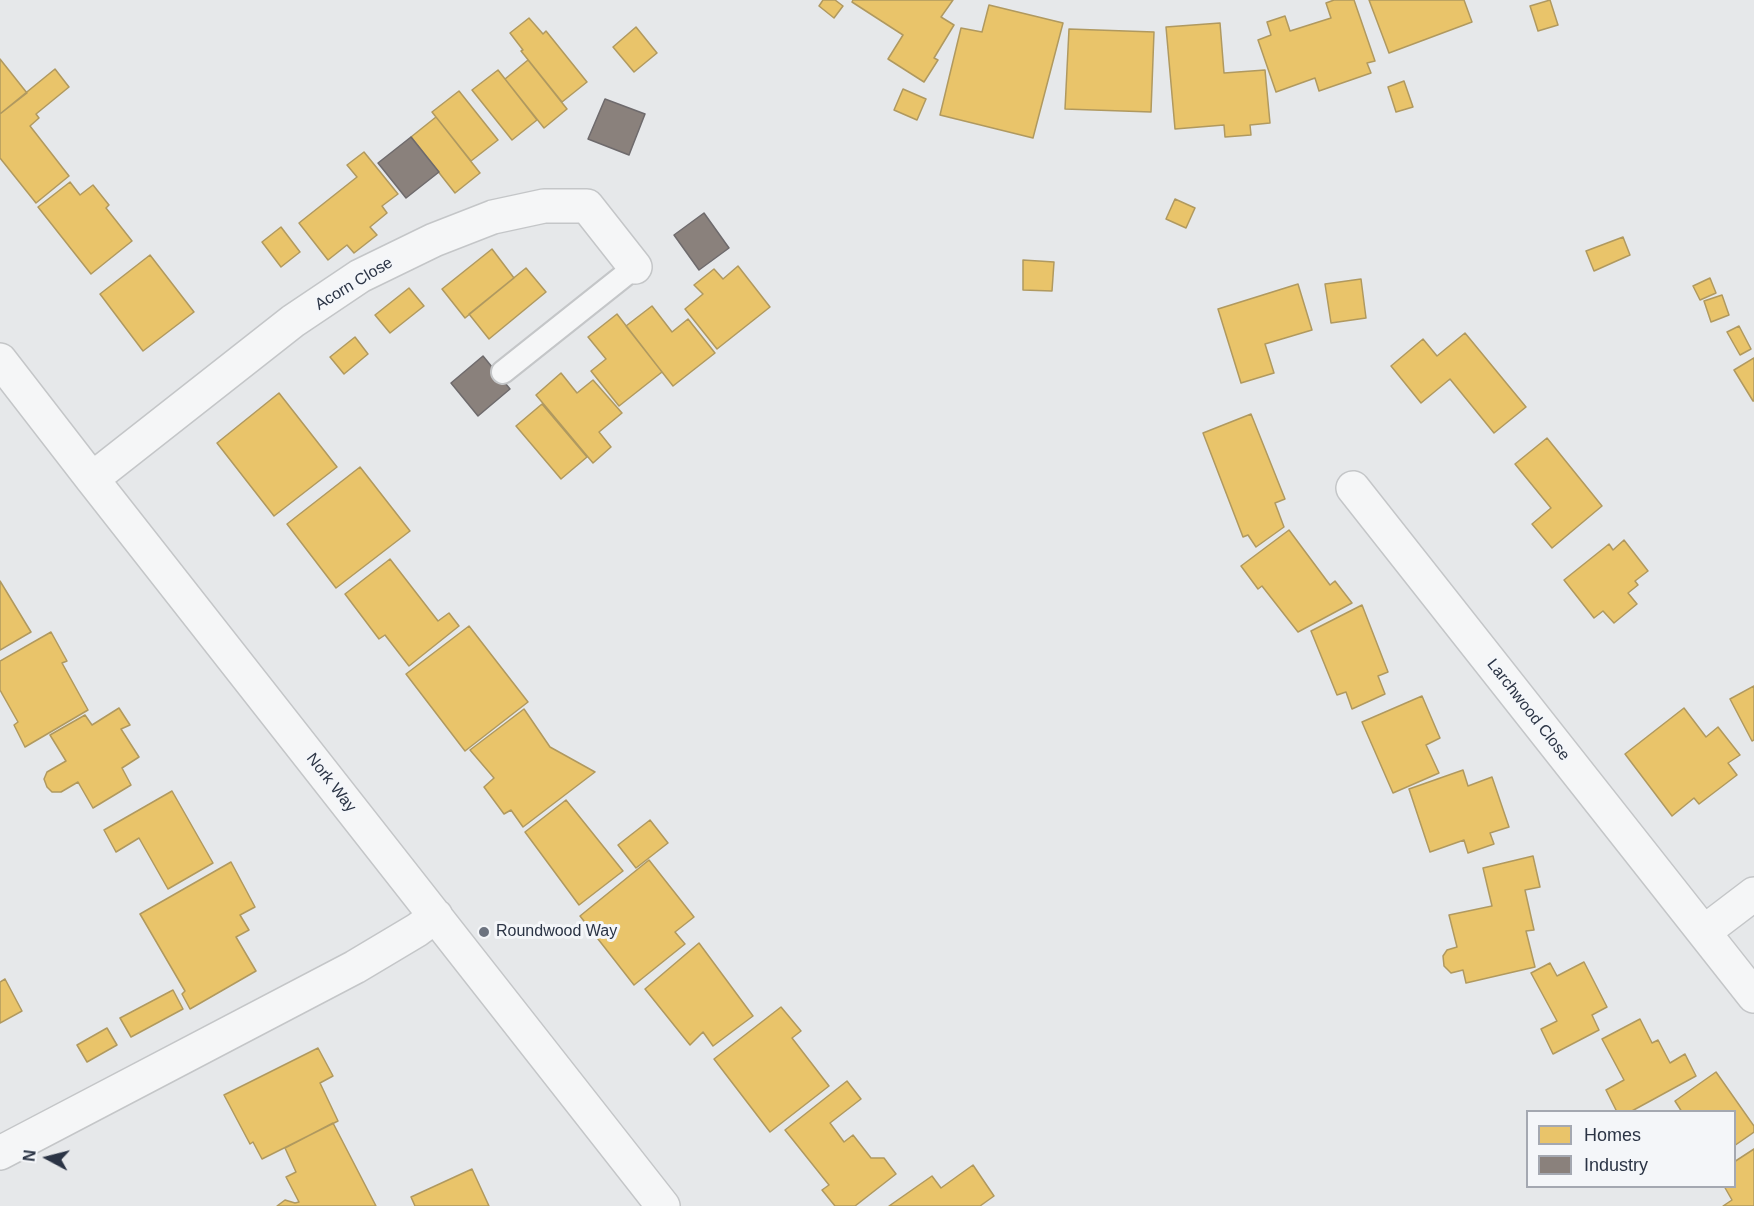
<!DOCTYPE html>
<style>
body{margin:0}
#map{position:relative;width:1754px;height:1206px;overflow:hidden;background:#e6e8ea;font-family:Arial,sans-serif}
canvas{display:block}
.legend{position:absolute;left:1526px;top:1110px;width:210px;height:78px;box-sizing:border-box;background:#f4f6f9;border:2px solid #a4a8b1;margin:0;padding:8px 10px;list-style:none;font-size:18px;color:#2b3445}
.legend li{display:flex;align-items:center;gap:12px;height:30px}
.legend b{width:30px;border:2px solid #a4a8b1}
.north{position:absolute;left:18px;top:1128px;width:60px;height:60px;-webkit-text-stroke:4px #f4f6f9;paint-order:stroke;rotate:277deg;font-size:16px;font-weight:700;line-height:24px;text-align:center;color:#2b3445}
.north::after{content:'';display:block;margin:auto;width:21px;height:27px;background:#2b3445;clip-path:polygon(50% 0,100% 100%,50% 72%,0 100%)}
</style>
<div id="map">
<canvas width="1754" height="1206"></canvas>
<ul class="legend">
<li><b style="height:16px;background:#e9c46a"></b>Homes</li>
<li><b style="height:16px;background:#8a817c"></b>Industry</li>
</ul>
<div class="north">N</div>
</div>
<script>
const context = document.querySelector('canvas').getContext('2d');
context.lineJoin = 'round';
function fill(path, color) { context.fillStyle = color; context.fill(path, 'evenodd'); }
function stroke(path, color, width, dash) { context.strokeStyle = color; context.lineWidth = width; context.lineCap = dash ? 'butt' : 'round'; context.setLineDash(dash || []); context.stroke(path); }
function write(font, color, halo, rows, align = 'center') {
  context.font = font + ' Arial,sans-serif'; context.lineWidth = 6; context.setLineDash([]); context.textBaseline = 'middle'; context.strokeStyle = halo; context.fillStyle = color; for (const [text, x, y, turn = 0] of rows) {
    context.save(); context.translate(x, y); context.rotate((+turn || 0) * Math.PI / 180); context.textAlign = isNaN(turn) ? turn : align; if (halo) context.strokeText(text, 0, 0); context.fillText(text, 0, 0); context.restore();
  }
}
const homes = new Path2D(`
 M823,0H835L843,6L834,18L819,6Z
 M853,0H953L941,17L954,25L934,58L938,60L924,82L888,59L903,35L852,2Z
 M1334,0H1354L1375,61L1367,63L1371,73L1319,91L1315,78L1276,92L1258,40L1271,35L1267,22L1285,16L1290,31L1331,18L1326,3Z
 M1369,0H1464L1472,22L1389,53Z
 M1550,0L1558,25L1538,31L1530,6Z
 M989,5L1063,23L1033,138L940,115L961,28L982,32Z
 M529,18L543,34L546,31L587,82L562,102L521,51L523,50L510,33Z
 M1220,23L1224,73L1265,70L1270,123L1250,125L1251,135L1225,137L1224,125L1175,129L1166,27Z
 M636,27L657,53L634,72L613,47Z
 M1069,29L1154,32L1151,112L1065,109Z
 M0,59L27,93L0,114Z
 M528,60L567,109L544,128L505,79Z
 M55,69L69,87L36,114L39,118L30,126L69,176L36,203L0,158V114Z
 M498,70L537,120L512,140L472,90Z
 M1404,81L1413,107L1396,112L1388,87Z
 M903,89L926,99L917,120L894,110Z
 M459,91L498,140L471,161L432,112Z
 M436,117L480,173L455,193L411,137Z
 M364,152L398,194L382,206L387,213L370,227L377,235L354,253L347,245L328,260L299,223L357,177L347,165Z
 M70,182L80,195L93,185L109,205L106,208L132,241L91,274L38,207Z
 M1175,199L1195,208L1186,228L1166,219Z
 M281,227L300,252L281,267L262,242Z
 M1623,237L1630,255L1594,271L1586,251Z
 M492,249L514,278L465,318L442,289Z
 M150,255L194,312L143,351L100,294Z
 M1023,260L1054,262L1052,291L1023,290Z
 M738,266L770,307L717,349L685,309L703,294L694,285L714,269L723,279Z
 M526,268L546,292L489,339L469,314Z
 M1710,278L1716,293L1700,300L1693,286Z
 M1361,279L1366,318L1331,323L1325,284Z
 M1298,284L1312,330L1265,344L1274,373L1241,383L1218,309Z
 M409,288L424,306L390,333L375,315Z
 M1722,295L1729,315L1711,322L1704,301Z
 M652,306L672,332L688,319L715,353L673,386L626,326Z
 M617,314L662,372L619,406L591,371L606,359L588,337Z
 M1739,326L1751,349L1740,355L1727,332Z
 M1465,333L1526,407L1494,433L1450,379L1421,403L1391,366L1423,339L1437,356Z
 M355,337L368,354L344,374L330,357Z
 M1754,358V401H1753L1734,370Z
 M561,373L577,393L593,380L622,413L599,432L611,447L593,463L536,395Z
 M279,393L337,467L274,516L217,443Z
 M542,404L587,457L561,479L516,426Z
 M1251,414L1285,499L1275,503L1284,527L1256,547L1248,535L1243,537L1203,433Z
 M1547,438L1602,506L1552,548L1532,524L1551,508L1515,464Z
 M360,467L410,531L336,588L287,524Z
 M1289,530L1330,585L1335,581L1352,603L1298,632L1262,586L1258,589L1241,566Z
 M1624,540L1648,571L1635,581L1638,585L1628,593L1637,604L1614,623L1603,611L1594,618L1564,580L1609,544L1613,550Z
 M390,559L438,621L449,613L459,626L409,666L385,635L379,639L345,594Z
 M0,581L31,632L0,650Z
 M1362,605L1388,672L1378,676L1385,694L1352,709L1346,692L1337,695L1311,631Z
 M469,626L528,702L465,751L406,674Z
 M51,632L67,661L62,663L88,710L25,747L14,725L18,722L0,690V661Z
 M1754,686V740L1752,741L1730,699Z
 M1422,696L1440,738L1426,745L1439,773L1393,793L1362,722Z
 M119,708L130,725L121,729L139,757L122,768L131,785L93,808L78,782L61,792H52L47,787L44,779L47,772L66,761L50,735L85,715L92,725Z
 M1684,708L1706,737L1718,727L1740,755L1728,763L1737,775L1699,804L1694,798L1672,816L1625,754Z
 M524,709L550,747L595,772L523,827L511,810L504,814L484,787L494,778L470,750Z
 M1463,770L1468,786L1492,777L1509,827L1490,833L1494,844L1468,853L1464,840L1430,852L1409,789Z
 M172,791L213,863L168,889L139,838L116,852L104,830Z
 M566,800L623,871L579,905L525,832Z
 M650,820L668,843L636,868L618,845Z
 M1533,856L1540,887L1525,890L1534,930L1526,931L1535,967L1466,983L1463,970L1451,973L1444,966L1443,956L1447,950L1457,947L1449,915L1492,906L1483,868Z
 M649,860L694,917L675,932L685,944L634,985L580,916Z
 M231,862L255,907L240,915L249,930L236,937L256,971L190,1009L182,994L185,991L140,914Z
 M699,943L753,1016L713,1046L703,1032L690,1045L645,989Z
 M1584,962L1607,1007L1592,1015L1599,1030L1553,1054L1541,1029L1557,1021L1531,973L1550,963L1557,976Z
 M5,979L22,1011L0,1023V982Z
 M173,990L183,1009L131,1037L120,1018Z
 M781,1007L801,1031L792,1038L829,1086L770,1132L714,1059Z
 M1640,1019L1652,1043L1658,1040L1670,1063L1685,1054L1696,1076L1630,1112H1617L1606,1090L1624,1080L1602,1039Z
 M107,1028L117,1045L87,1062L77,1045Z
 M318,1048L333,1076L320,1083L338,1121L262,1159L253,1142L250,1144L224,1095Z
 M1716,1072L1754,1126V1132L1734,1146V1112H1682L1675,1101Z
 M847,1081L861,1099L830,1123L844,1142L853,1135L871,1158H884L896,1174L855,1206H835L822,1190L829,1185L785,1130Z
 M333,1123L376,1206H277L285,1200L295,1203L299,1202L286,1177L296,1172L285,1148Z
 M1754,1149V1206H1723L1732,1200L1724,1186H1734V1162Z
 M973,1165L994,1196L980,1206H889L932,1176L941,1188Z
 M472,1169L489,1206H415L411,1197Z`);
fill(homes, '#e9c46a');
stroke(homes, '#b0995f', 1.5);
const industry = new Path2D(`
 M605,99L645,114L629,155L588,139Z
 M411,137L439,172L406,198L378,163Z
 M704,213L729,248L699,270L674,235Z
 M483,356L510,389L478,416L451,383Z`);
fill(industry, '#8a817c');
stroke(industry, '#6e6a6c', 1.5);
const service = new Path2D(`
 M503,372L635,267`);
const minor = new Path2D(`
 M0,360L92,479L663,1206
 M92,479L293,321L360,276L434,240L493,217L544,206H587L635,267
 M1353,488L1754,996
 M1704,932L1754,894
 M0,1153L355,967L417,930L436,916`);
stroke(service, '#c4c6c8', 26);
stroke(minor, '#c4c6c8', 36);
stroke(service, '#f5f6f7', 22);
stroke(minor, '#f5f6f7', 33);
for (const [x, y, r, color] of [
 [484,932,6,"#6c737f"]
]) { const dot = new Path2D(); dot.arc(x, y, r, 0, 2 * Math.PI); context.fillStyle = color; context.fill(dot); stroke(dot, '#f4f6f9', 2); }
write('16px', '#2b3445', '#f4f6f9', [
 ["Acorn Close",354,284,-31],
 ["Larchwood Close",1528,710,52],
 ["Nork Way",331,783,52]
]);
write('16px', '#2b3445', '#f4f6f9', [
 ["Roundwood Way",496,932]
], 'left');
</script>
